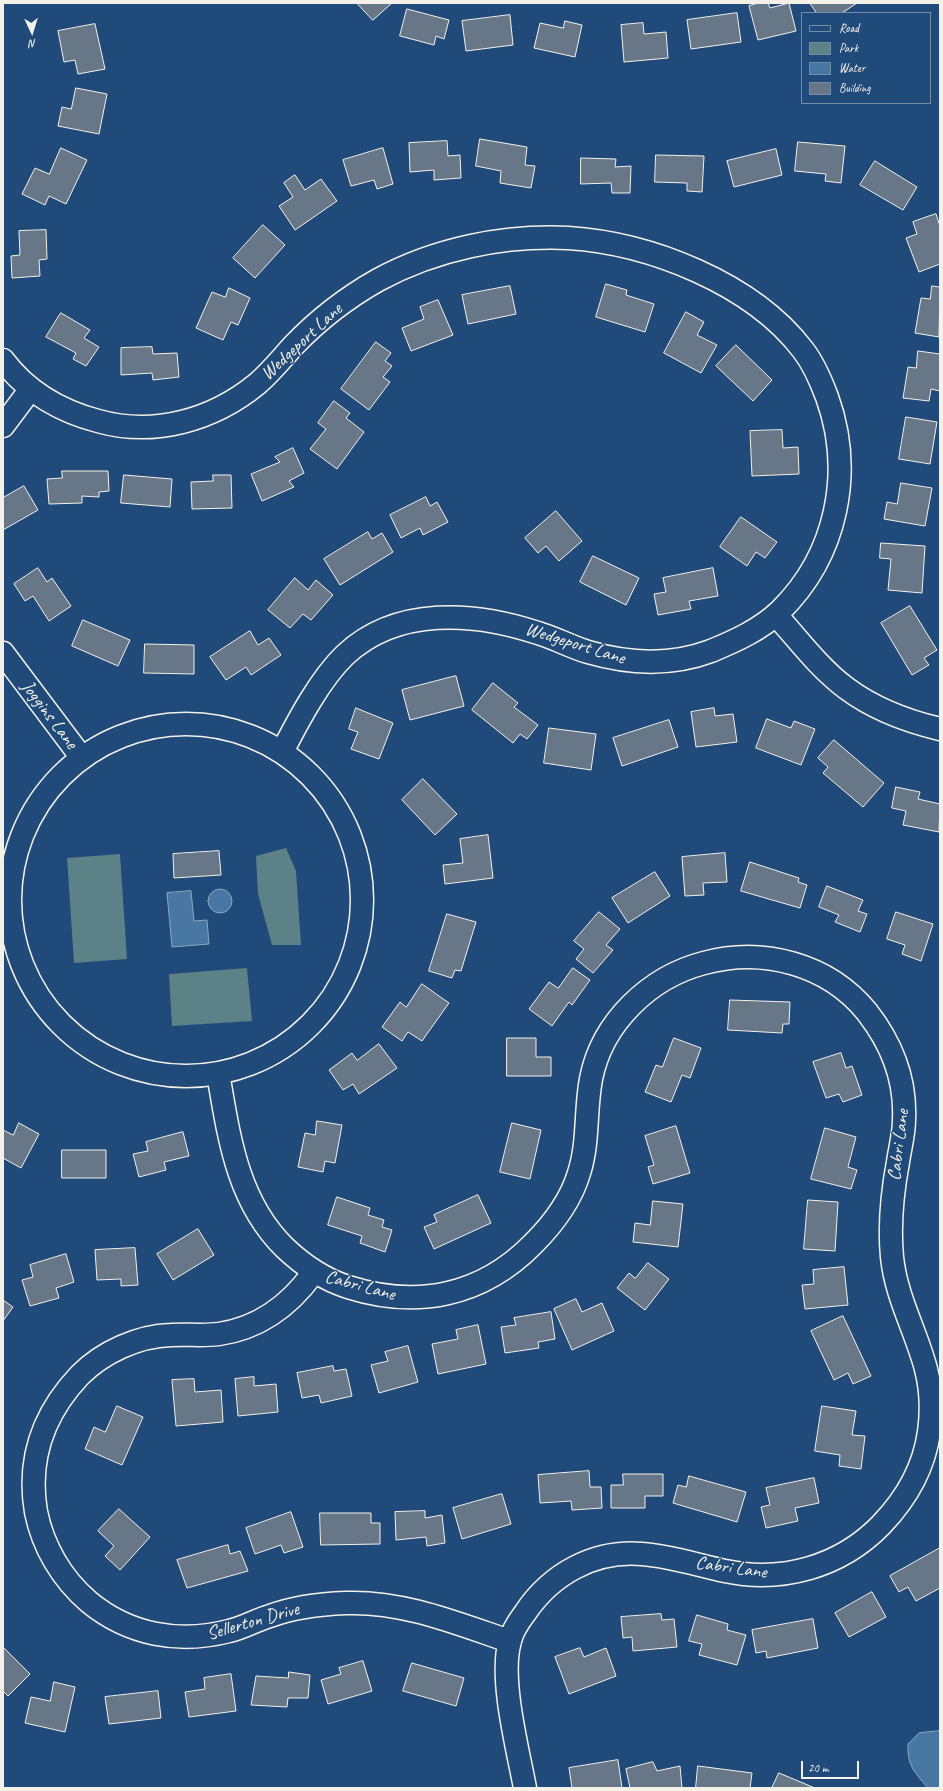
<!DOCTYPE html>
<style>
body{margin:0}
#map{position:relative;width:943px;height:1791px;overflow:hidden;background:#1f4a7a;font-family:Caveat,sans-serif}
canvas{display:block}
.frame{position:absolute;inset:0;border:4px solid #f4f1e8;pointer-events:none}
.legend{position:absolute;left:801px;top:12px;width:130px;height:92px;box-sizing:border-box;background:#1f4a7a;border:1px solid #748da6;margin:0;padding:5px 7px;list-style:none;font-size:12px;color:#f4f1e8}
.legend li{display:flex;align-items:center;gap:8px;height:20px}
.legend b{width:20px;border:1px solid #748da6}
.north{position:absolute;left:12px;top:12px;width:40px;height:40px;-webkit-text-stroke:3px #1f4a7a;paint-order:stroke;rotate:176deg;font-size:11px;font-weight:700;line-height:16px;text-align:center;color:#f4f1e8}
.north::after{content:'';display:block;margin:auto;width:14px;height:18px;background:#f4f1e8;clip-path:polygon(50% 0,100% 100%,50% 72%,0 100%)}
.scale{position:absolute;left:801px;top:1761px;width:58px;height:18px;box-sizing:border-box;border:2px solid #f4f1e8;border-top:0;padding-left:5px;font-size:12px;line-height:14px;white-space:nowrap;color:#f4f1e8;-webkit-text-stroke:3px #1f4a7a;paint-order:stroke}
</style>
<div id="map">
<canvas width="943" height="1791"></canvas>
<div class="frame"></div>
<ul class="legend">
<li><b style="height:5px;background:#1f4a7a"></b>Road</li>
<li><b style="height:11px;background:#5c8187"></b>Park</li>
<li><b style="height:11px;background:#4877a4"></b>Water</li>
<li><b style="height:11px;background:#687787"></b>Building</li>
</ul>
<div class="north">N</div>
<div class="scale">20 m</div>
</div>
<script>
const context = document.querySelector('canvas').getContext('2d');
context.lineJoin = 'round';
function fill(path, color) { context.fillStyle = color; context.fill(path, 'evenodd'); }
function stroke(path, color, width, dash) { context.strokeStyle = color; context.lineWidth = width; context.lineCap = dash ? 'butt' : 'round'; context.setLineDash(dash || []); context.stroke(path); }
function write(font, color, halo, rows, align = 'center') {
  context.font = font + ' Caveat,sans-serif'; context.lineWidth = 3; context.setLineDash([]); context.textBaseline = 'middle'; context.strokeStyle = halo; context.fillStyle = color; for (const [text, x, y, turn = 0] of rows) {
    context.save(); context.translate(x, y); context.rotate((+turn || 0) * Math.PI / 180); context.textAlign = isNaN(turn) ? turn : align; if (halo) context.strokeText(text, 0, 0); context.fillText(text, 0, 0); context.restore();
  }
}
fill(new Path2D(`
 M286,848L296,871L301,945H272L258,894L256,856Z
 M120,854L127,959L74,963L67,858Z
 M247,968L252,1021L172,1026L169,974Z`), '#5c8187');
const water = new Path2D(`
 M208 901a12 12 0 1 1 24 0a12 12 0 1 1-24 0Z
 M191,891L194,921L207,920L209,944L172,947L167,893Z
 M940,1731V1788H928C914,1772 907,1765 908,1744L919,1733Z`);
fill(water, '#4877a4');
stroke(water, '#8da8bf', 1);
const building = new Path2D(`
 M357,3H392L373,20Z
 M759,3H768L770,8L789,3L796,31L758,40L749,6Z
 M810,3H857L842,13H817Z
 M407,9L449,20L444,39L436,36L434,45L400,36Z
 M737,13L741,42L691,49L687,20Z
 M510,15L513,45L466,51L462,21Z
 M565,21L582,25L575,57L534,48L540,23L563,28Z
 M643,23L644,34L666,32L668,58L624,62L621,25Z
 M95,24L105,69L78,74L75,60L64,62L58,31Z
 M76,88L107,94L99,134L58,126L62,107L71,109Z
 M480,139L527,147L525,165L535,166L531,188L500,183L501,171L476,166Z
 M447,141L448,156L460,155L461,178L434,180V170L410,172L409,143Z
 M798,142L845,146L841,183L825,181L826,174L795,171Z
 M61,148L87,160L66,204L49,196L45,205L22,194L35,168L49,174Z
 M383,148L393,184L377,189L374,180L351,186L343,160Z
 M776,149L782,175L734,187L727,161Z
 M656,155L704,156L702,192L687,191V183L655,182Z
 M581,158L616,159L615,167L631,166L630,193H612L611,183L581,184Z
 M875,161L917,187L903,210L860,185Z
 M295,175L305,190L321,179L337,201L295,230L279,206L293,197L284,183Z
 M936,214L940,226V264L919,272L906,238L917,234L913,222Z
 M263,225L285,245L255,278L233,258Z
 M46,230L47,259L39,260L40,276L12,278L11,256L20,255L19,231Z
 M606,284L627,290L626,295L654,304L645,332L596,317Z
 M510,286L516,314L468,324L462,295Z
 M932,286L940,287L939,337L915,333L921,298L930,299Z
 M229,288L250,298L238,325L231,322L223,340L196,328L212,292L225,297Z
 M438,300L453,335L411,351L402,328L424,319L420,307Z
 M686,312L704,322L697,335L717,345L701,373L664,353Z
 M61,313L90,330L84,338L99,347L86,366L73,359L76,353L46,337Z
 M376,342L391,353L385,361L392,366L383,377L390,382L369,410L341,389Z
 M736,345L772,380L753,401L716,366Z
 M152,347L153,354L177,353L179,377L153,380L152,373L121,375V348Z
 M918,351L940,354V391L931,389L929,401L903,398L908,367L916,368Z
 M334,401L350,413L346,418L364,432L337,469L310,449L326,429L318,423Z
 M906,417L937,422L930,464L899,459Z
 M782,430L783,448L798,447L799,474L752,476L750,431Z
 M293,448L304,473L289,481L294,487L262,501L251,474L280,462L275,457Z
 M62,471H108L109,491L99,492V497L82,496V503L49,504L47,479L62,478Z
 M124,475L172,479L170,507L121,503Z
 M213,475H231L232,508L192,509L191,482L213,481Z
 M901,483L932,488L925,526L884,519L887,502L897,504Z
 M24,486L38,510L3,530V498Z
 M426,497L430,506L437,502L448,522L423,535L420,528L401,538L390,515Z
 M556,511L582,541L559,561L546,546L538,553L525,538Z
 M741,517L777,542L765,558L756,552L747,566L720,547Z
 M368,532L372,539L382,533L393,552L340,585L324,559Z
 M881,543L925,546L922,593L888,590L891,559L880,558Z
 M593,556L639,578L626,605L580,582Z
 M38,568L47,582L52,578L71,606L49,621L33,596L25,601L14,584Z
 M713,568L718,596L689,601L691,609L658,615L654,594L666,592L663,578Z
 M295,578L308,590L316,580L333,595L311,620L303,614L290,628L268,610Z
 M910,606L937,650L924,658L929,665L912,675L881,623Z
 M83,620L130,640L118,666L72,646Z
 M250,631L258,645L269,638L281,655L251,675L246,667L226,680L210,657Z
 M145,644L194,645V674L144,673Z
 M456,676L464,706L410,720L402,690Z
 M493,683L518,703L514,707L538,725L527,739L520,734L513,743L472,710Z
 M356,708L393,723L379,759L351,749L358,732L349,729Z
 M714,708L715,716L733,714L737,742L696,747L691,712Z
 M767,719L791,728L794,721L815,729L801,765L756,748Z
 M669,720L678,747L622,766L613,738Z
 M549,728L596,734L591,770L544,763Z
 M834,740L884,783L863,807L823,773L828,767L818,758Z
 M423,779L457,814L435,835L402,800Z
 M896,787L920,792L918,799L940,804L939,832L903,825L906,811L892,808Z
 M488,835L493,878L445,884L443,865L463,863L460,839Z
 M219,851L221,875L174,878L173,854Z
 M725,853L727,882L703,883L704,895L685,896L682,857Z
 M750,862L799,878L798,882L807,885L800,908L741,891Z
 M655,872L670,896L628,923L612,898Z
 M827,886L863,900L858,911L867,914L860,932L835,922L839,915L819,907Z
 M599,912L620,929L606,945L613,950L593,973L576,959L584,949L574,941Z
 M896,912L933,924L921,961L902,954L905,945L887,939Z
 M447,914L476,922L461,971L455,970L452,978L429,971Z
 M573,968L590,980L572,1005L569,1002L552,1026L529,1009L549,982L558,988Z
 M422,984L449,1003L422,1041L408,1032L402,1041L382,1027L400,1002L406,1007Z
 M730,1000L790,1002L789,1024H783L782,1033L728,1030Z
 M507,1038H536V1057H551V1076H507Z
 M674,1038L701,1048L690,1078L682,1075L671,1102L645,1092L656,1065L662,1067Z
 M379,1044L397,1068L359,1094L353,1084L343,1090L329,1070L352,1053L357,1060Z
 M841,1053L846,1068L852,1066L862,1095L843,1102L839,1094L826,1098L813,1062Z
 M317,1121L342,1125L335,1163L325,1161L323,1172L298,1167L305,1133L315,1135Z
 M19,1123L39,1134L21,1168L3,1158V1130L13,1135Z
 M512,1123L541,1130L530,1179L500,1172Z
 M676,1126L690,1173L653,1184L648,1167L654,1165L645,1136Z
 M825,1128L856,1137L848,1167L857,1170L851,1189L811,1179Z
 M183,1132L189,1156L164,1162L166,1170L139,1177L133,1154L148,1151L146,1142Z
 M62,1150H106V1178H62Z
 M478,1195L491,1223L434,1249L424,1227L437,1222L434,1215Z
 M337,1197L370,1208L368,1215L384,1220L382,1227L392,1230L385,1252L360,1243L362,1236L328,1225Z
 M808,1200L838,1202L835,1251L804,1249Z
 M653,1201L683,1204L678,1247L633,1242L635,1223L650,1225Z
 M198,1229L214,1255L173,1280L157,1254Z
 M135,1248L138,1285L121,1286V1279L97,1280L95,1250Z
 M66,1254L74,1282L56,1288L59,1298L30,1306L22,1280L33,1277L30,1265Z
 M648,1263L669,1279L645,1310L617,1288L629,1273L635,1278Z
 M844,1267L848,1305L805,1309L802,1285L814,1284L813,1270Z
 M576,1299L582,1312L602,1303L614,1331L572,1350L554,1309Z
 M3,1300L13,1307L3,1321Z
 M551,1312L555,1339L538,1342L539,1348L505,1353L501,1327L516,1325L514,1318Z
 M843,1316L871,1376L853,1384L848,1373L834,1380L811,1331Z
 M478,1325L486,1364L438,1374L432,1344L458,1339L456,1330Z
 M408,1346L418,1382L379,1393L371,1365L388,1361L385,1352Z
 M333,1366L334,1371L346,1369L352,1396L321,1403L319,1395L302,1398L297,1373Z
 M254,1377V1386L276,1384L278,1412L238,1416L235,1379Z
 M194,1379L195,1392L221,1390L223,1422L176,1426L172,1380Z
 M117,1406L143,1417L122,1465L85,1449L94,1427L105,1432Z
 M822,1406L856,1411L852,1435L865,1436L861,1469L839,1466L840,1455L815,1451Z
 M589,1471L590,1487H601L602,1508L572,1510L571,1501L540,1503L538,1475Z
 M623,1474H663V1496H645V1508H611V1485H623Z
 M689,1476L746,1492L737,1522L673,1503L678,1485L686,1487Z
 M814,1478L819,1503L795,1508L798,1521L766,1528L761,1507L770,1505L766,1488Z
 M502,1494L511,1524L462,1539L453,1508Z
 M119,1509L150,1537L120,1570L105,1556L114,1546L98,1531Z
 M425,1511V1518L442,1515L445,1543L427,1546L426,1537L396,1540L395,1512Z
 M291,1512L303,1547L284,1553L281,1545L255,1554L246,1528Z
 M320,1513H371V1523H380V1544L321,1545Z
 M228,1545L230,1554L240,1551L248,1571L187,1588L177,1560Z
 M940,1548V1588L916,1601L908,1587L899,1592L890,1576Z
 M872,1592L886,1617L849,1637L835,1613Z
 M661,1614L662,1620L674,1619L677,1647L633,1651L632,1637L623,1638L621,1617Z
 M697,1615L728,1624L727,1630L746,1635L737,1665L699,1655L702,1644L689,1641Z
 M813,1619L818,1648L767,1658L766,1651L756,1653L752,1630Z
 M3,1647L30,1674L8,1696L3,1691Z
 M580,1648L584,1657L606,1648L616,1676L569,1694L555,1657Z
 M363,1661L372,1691L328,1704L321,1680L341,1674L339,1668Z
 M412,1663L464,1678L456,1706L403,1691Z
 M289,1672L310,1675L308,1698H288L287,1707L251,1705L256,1676L288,1678Z
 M231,1674L236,1711L189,1717L185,1692L205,1689L204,1678Z
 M54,1682L75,1687L65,1732L25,1723L31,1697L50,1701Z
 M158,1691L161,1718L109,1724L105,1697Z
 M618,1760L622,1788H572L569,1768Z
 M653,1762L657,1771L680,1766L682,1788H630L626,1769Z
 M698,1766L752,1773L750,1788H696Z
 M779,1773L815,1788H772Z`);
fill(building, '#687787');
stroke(building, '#f4f1e8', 1);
const street = new Path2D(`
 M3,360C27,392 60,411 98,421C154,437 213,420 257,384C271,372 282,358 294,345C318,320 348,297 378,280C435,249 503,235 568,238C649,243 752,283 803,350C814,364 821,381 827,397C854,472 837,555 780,611C760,630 735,641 711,651C671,666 629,664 588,652C571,647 555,638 538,633C475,612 397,606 345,655C320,679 298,721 282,752
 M3,426L30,390
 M776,615C798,639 819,668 846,688C874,709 906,721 940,729
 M3,653L82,758
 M10 900a176 176 0 1 1 352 0a176 176 0 1 1-352 0Z
 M218,1073C229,1137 237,1201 285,1248C304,1266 323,1279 348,1287C417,1309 482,1296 533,1244C553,1224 571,1200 579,1173C589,1142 585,1110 591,1079C602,1022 650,977 704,963C763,947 828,964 867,1012C892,1044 906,1080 904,1120C904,1134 900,1148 898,1162C892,1194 889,1225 892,1257C896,1297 916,1331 926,1369C931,1389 932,1411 929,1432C924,1468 906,1499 881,1525C840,1567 782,1583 725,1571C697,1565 670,1556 642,1554C594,1550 551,1574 525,1613C519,1621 512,1631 510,1641C499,1678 518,1750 525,1788
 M313,1273C290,1305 260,1328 219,1334C203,1336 187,1334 171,1335C138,1336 103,1352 80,1375C43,1414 27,1459 36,1512C43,1547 62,1579 89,1602C129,1635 179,1644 229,1631C243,1628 256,1620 270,1616C294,1607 320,1604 346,1603C403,1601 456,1623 509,1641`);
stroke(street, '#f4f1e8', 25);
stroke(street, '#1f4a7a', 22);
write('19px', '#f4f1e8', '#1f4a7a', [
 ["Wedgeport Lane",302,342,-43],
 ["Wedgeport Lane",575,644,17],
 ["Joggins Lane",49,715,53],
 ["Cabri Lane",899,1145,-83],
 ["Cabri Lane",360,1286,15],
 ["Cabri Lane",731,1568,8],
 ["Sellerton Drive",253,1622,-16]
]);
</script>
